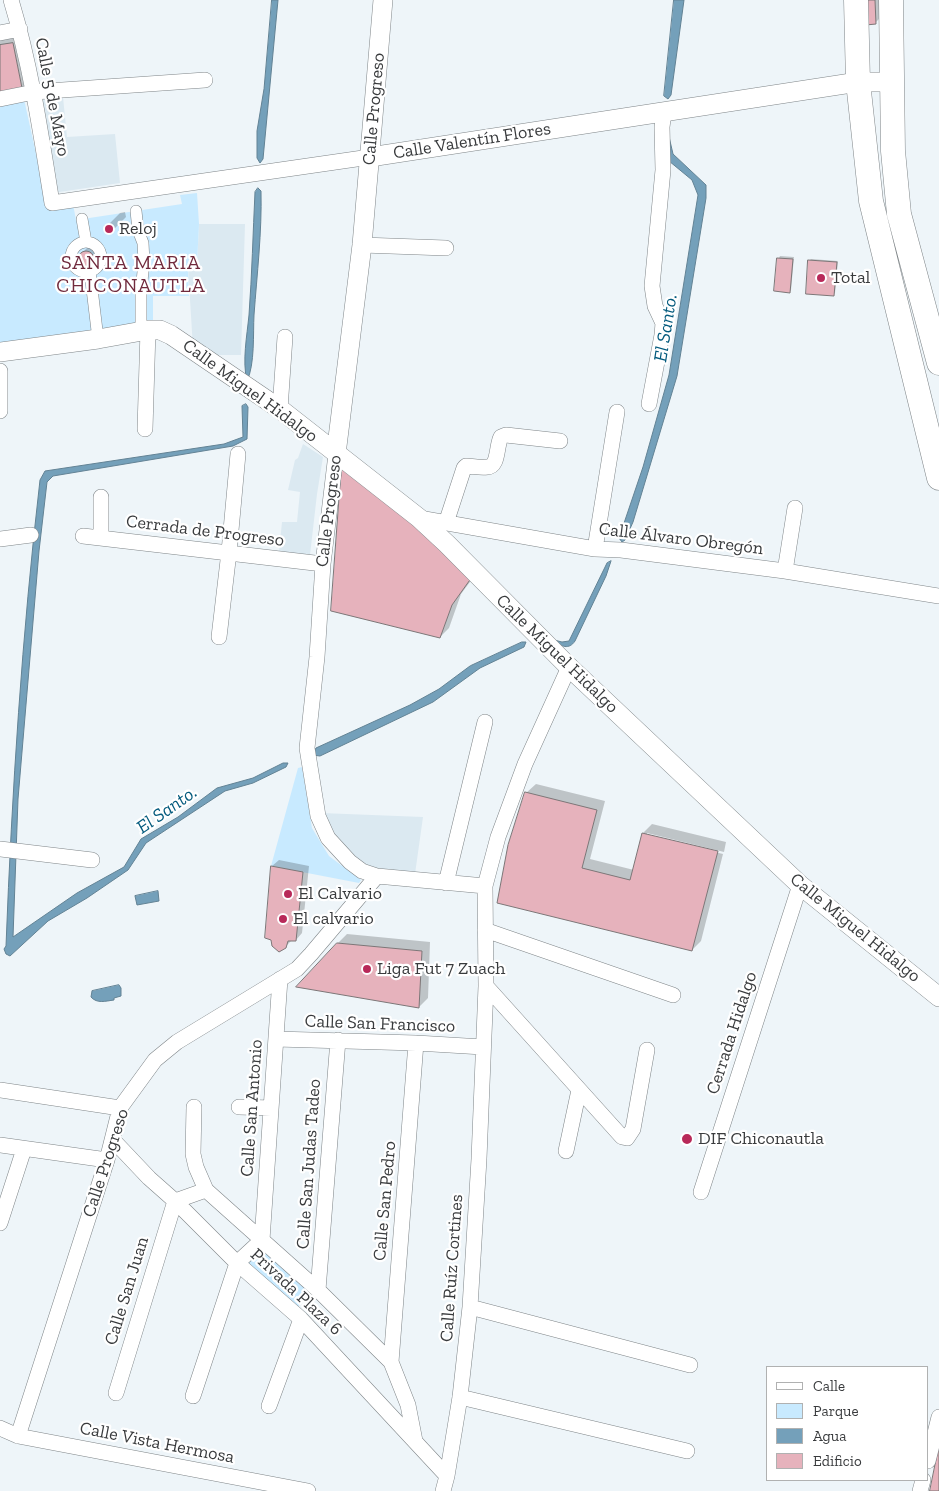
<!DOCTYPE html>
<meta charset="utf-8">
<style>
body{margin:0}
#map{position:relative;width:939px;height:1491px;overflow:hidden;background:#eef5f9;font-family:"Zilla Slab",serif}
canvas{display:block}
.legend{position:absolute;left:766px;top:1366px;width:162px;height:115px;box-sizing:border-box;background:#fff;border:1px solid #b0b1b1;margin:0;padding:6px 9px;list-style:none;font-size:15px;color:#393b3d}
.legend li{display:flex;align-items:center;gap:10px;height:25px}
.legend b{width:25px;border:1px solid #b0b1b1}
</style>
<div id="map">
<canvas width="939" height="1491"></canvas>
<ul class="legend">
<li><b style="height:6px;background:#fff"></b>Calle</li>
<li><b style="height:14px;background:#c8eaff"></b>Parque</li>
<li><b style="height:14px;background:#74a0ba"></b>Agua</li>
<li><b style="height:14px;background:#e6b2bc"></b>Edificio</li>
</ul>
</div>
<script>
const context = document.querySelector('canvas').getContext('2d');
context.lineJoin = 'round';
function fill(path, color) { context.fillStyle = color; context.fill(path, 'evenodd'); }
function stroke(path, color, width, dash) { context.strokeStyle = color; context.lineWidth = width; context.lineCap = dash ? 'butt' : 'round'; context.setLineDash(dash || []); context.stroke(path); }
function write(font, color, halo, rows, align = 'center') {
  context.font = font + ' "Zilla Slab",serif'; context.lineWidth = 4.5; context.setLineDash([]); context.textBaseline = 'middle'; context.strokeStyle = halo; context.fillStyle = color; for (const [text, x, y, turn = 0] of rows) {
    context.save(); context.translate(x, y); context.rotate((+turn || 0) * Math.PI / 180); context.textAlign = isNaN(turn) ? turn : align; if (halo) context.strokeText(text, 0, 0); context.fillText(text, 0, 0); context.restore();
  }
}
fill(new Path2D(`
 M63,97L67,137L115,134L120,183L53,193L36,100Z
 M199,224H245L241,355H202L193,348L188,267L197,265Z
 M303,444L323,457L317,494L310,555L279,552L282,522H297L300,492L288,490L295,460L298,458Z
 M321,813L423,817L415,874L371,872L344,848L330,831Z`), '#dbe9f1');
fill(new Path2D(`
 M24,99L48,208L73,204L76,220L182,204L180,195L197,193L199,224L197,265L188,267L189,296H153V329L0,356V103Z
 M302,767L312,828L329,856L361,880L359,883L271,866L298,768Z
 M261,1244L310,1288L297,1309L246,1264Z`), '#c8eaff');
const water = new Path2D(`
 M272,0H278L263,159L260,163L257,158V131L264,89Z
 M674,0H684L671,95L668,99L664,96Z
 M667,128L673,154L706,185V198L677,376L633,522L625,540L622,542L619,538L643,467L669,375L698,195L692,180L669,161Z
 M258,188L261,191C262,232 257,274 254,315C253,334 255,364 247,381C242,361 247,336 249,315C252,274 253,233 255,192Z
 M246,404L248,407L247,439L233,446L53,476L47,482L39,551L18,799L13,937L77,893L124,867L141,839L178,817L217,788L253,778L283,763H288L286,767L253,783L225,791L146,843L128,870L87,898L48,921L10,956L6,954L4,949L6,946C12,790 22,635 40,480L45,471L224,444L243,437L242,406Z
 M611,561L606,576L575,641C569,650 561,647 554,640L562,642L569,641L607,563Z
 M522,642H526L524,647L480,668L433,702L320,756L312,755L316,748L410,705L439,689L470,666Z
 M158,891L159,901L137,905L135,896Z
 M119,985L121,988V996L114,998V1000C106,1001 97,1004 91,997L92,991Z`);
fill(water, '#74a0ba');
stroke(water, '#628294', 1);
fill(new Path2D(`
 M866,0H879V19L875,23Z
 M22,35L31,83L22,92L0,95V39Z
 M125,212L126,217L113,230L107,226L120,213Z
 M90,245H97L100,248V254L89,266L83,265L79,262V256Z
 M780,256L794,257L791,290L790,291L776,290L779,258Z
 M811,259L838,261L835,293L833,294L809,261Z
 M481,567L461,594L449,628L440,637L332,610Z
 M536,784L605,801L590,859L634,870L643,833L652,824L726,842L724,852L647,833V835L723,854L701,941L692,950L499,902L526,793Z
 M279,860L309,866L302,933L296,940H292L283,949L272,939L266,938L272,866Z
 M347,934L430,942L428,998L419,1007L338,943Z`), '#0003');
const building = new Path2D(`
 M865,0H875L876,24L866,25Z
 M13,43L23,93L0,96V45Z
 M112,225L113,231L107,233L105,226Z
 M78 259a8 8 0 1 1 16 0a8 8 0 1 1-16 0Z
 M777,258L793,259L790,293L774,291Z
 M808,260L837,262L834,296L806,294Z
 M342,462L472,577L452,605L440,638L331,611Z
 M525,792L597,810L582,868L630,880L642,833L718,851L692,951L497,903L508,845Z
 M271,866L303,872L296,941H288L286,948L279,952L272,946L271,940L265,938Z
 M337,943L422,951L419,1008L296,987Z
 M939,1445V1491H930Z`);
fill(building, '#e6b2bc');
stroke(building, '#7c7677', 1);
const pedestrian = new Path2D(`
 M136,211L138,230L143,243L144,262L141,291V331
 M82,219L86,242
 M71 257a15 15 0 1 1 30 0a15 15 0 1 1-30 0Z
 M90,272L98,339`);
const minor = new Path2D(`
 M11,0C31,66 41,134 52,203L370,157
 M0,33L20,29
 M0,99L34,92L205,80
 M362,245L446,248
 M0,371V411
 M649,404L662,335L663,323L655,306L652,286L663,170L662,127L664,112
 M280,409L285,337
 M145,429L148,330
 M336,454L323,564L317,657L307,748L318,816L328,838L350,862L362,871L377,876L485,886
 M419,518L595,549L621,550L785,571L939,596
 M446,523L464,468L466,466C473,466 480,468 487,467C499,467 496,446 501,437L506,435L560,441
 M83,536L323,564
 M101,537V497
 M0,539L31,535
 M595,549L617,412
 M785,571L795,508
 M219,637L229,552L238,454
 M0,849L92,860
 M446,883L485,722
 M485,930L673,995
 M486,986L622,1137L627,1138L633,1129L647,1050
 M276,1039L416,1043L483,1047
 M0,1090L120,1108
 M194,1107L193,1154L196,1167L206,1190L318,1290L391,1362L408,1405L415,1441
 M239,1107L271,1108
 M113,1140L149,1178L175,1201L237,1263L301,1319L447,1476
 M0,1145L107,1160
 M566,1151L579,1090
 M701,1192L800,885
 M0,1223L24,1149
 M318,1290L338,1040
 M470,1307L690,1365
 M391,1362L416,1043
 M116,1393L175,1201L206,1190
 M193,1396L237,1263L262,1240L280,979
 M460,1397L687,1451
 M269,1406L301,1319
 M0,1428L18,1436L308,1491
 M18,1436L107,1160L120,1108L155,1060L177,1042L297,969L311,954L377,876
 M928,1461L939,1417
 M443,1491L447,1476L460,1397L470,1307L479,1159L486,986L485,886L498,837L525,764L569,667
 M920,1491L923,1480`);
const tertiary = new Path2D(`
 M370,157L858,82H892
 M0,352L98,339L148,330H160L171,335L280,409L419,518L447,544L569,667L800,885L939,997
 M336,454L362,245L383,0`);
const primary = new Path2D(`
 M856,0L858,82L871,201L939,478
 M891,0L893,151L899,214L939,363`);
stroke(pedestrian, '#7f8588', 12);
stroke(minor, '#7f8588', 16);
stroke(tertiary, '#7f8588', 20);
stroke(primary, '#7f8588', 25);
stroke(pedestrian, '#fff', 11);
stroke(minor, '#fff', 15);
stroke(tertiary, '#fff', 19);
stroke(primary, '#fff', 24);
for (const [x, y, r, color] of [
 [109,229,5,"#b82959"],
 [821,278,5,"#b82959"],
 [288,894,5,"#b82959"],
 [283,919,5,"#b82959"],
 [367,969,5,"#b82959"],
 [687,1139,6,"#b82959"]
]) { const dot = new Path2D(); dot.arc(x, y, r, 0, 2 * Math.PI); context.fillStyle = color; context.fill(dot); stroke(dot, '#fff', 2); }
write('18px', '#393b3d', '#fff', [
 ["Calle 5 de Mayo",52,97,79],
 ["Calle Progreso",374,109,-85],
 ["Calle Valentín Flores",472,141,-9],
 ["Calle Miguel Hidalgo",250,391,36],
 ["Calle Progreso",329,511,-83],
 ["Cerrada de Progreso",205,531,7],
 ["Calle Álvaro Obregón",681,539,7],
 ["Calle Miguel Hidalgo",557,654,44],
 ["Calle Miguel Hidalgo",855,928,39],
 ["Calle San Francisco",380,1024,2],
 ["Cerrada Hidalgo",732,1033,-72],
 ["Calle San Antonio",252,1108,-86],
 ["Calle Progreso",106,1163,-72],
 ["Calle San Judas Tadeo",309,1164,-86],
 ["Calle San Pedro",385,1201,-85],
 ["Calle Ruíz Cortines",452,1268,-86],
 ["Calle San Juan",127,1291,-73],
 ["Privada Plaza 6",296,1292,43],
 ["Calle Vista Hermosa",157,1443,11]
]);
write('18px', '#393b3d', '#fff', [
 ["Reloj",119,229],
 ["Total",831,278],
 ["El Calvario",298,894],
 ["El calvario",293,919],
 ["Liga Fut 7 Zuach",377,969],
 ["DIF Chiconautla",698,1139]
], 'left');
write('italic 19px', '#035a7d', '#fff', [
 ["El Santo.",666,328,-81],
 ["El Santo.",167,810,-35]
]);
context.letterSpacing = '1px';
write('20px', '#702a3d', '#fff', [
 ["SANTA MARIA",131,263],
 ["CHICONAUTLA",131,286]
]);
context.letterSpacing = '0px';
</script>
